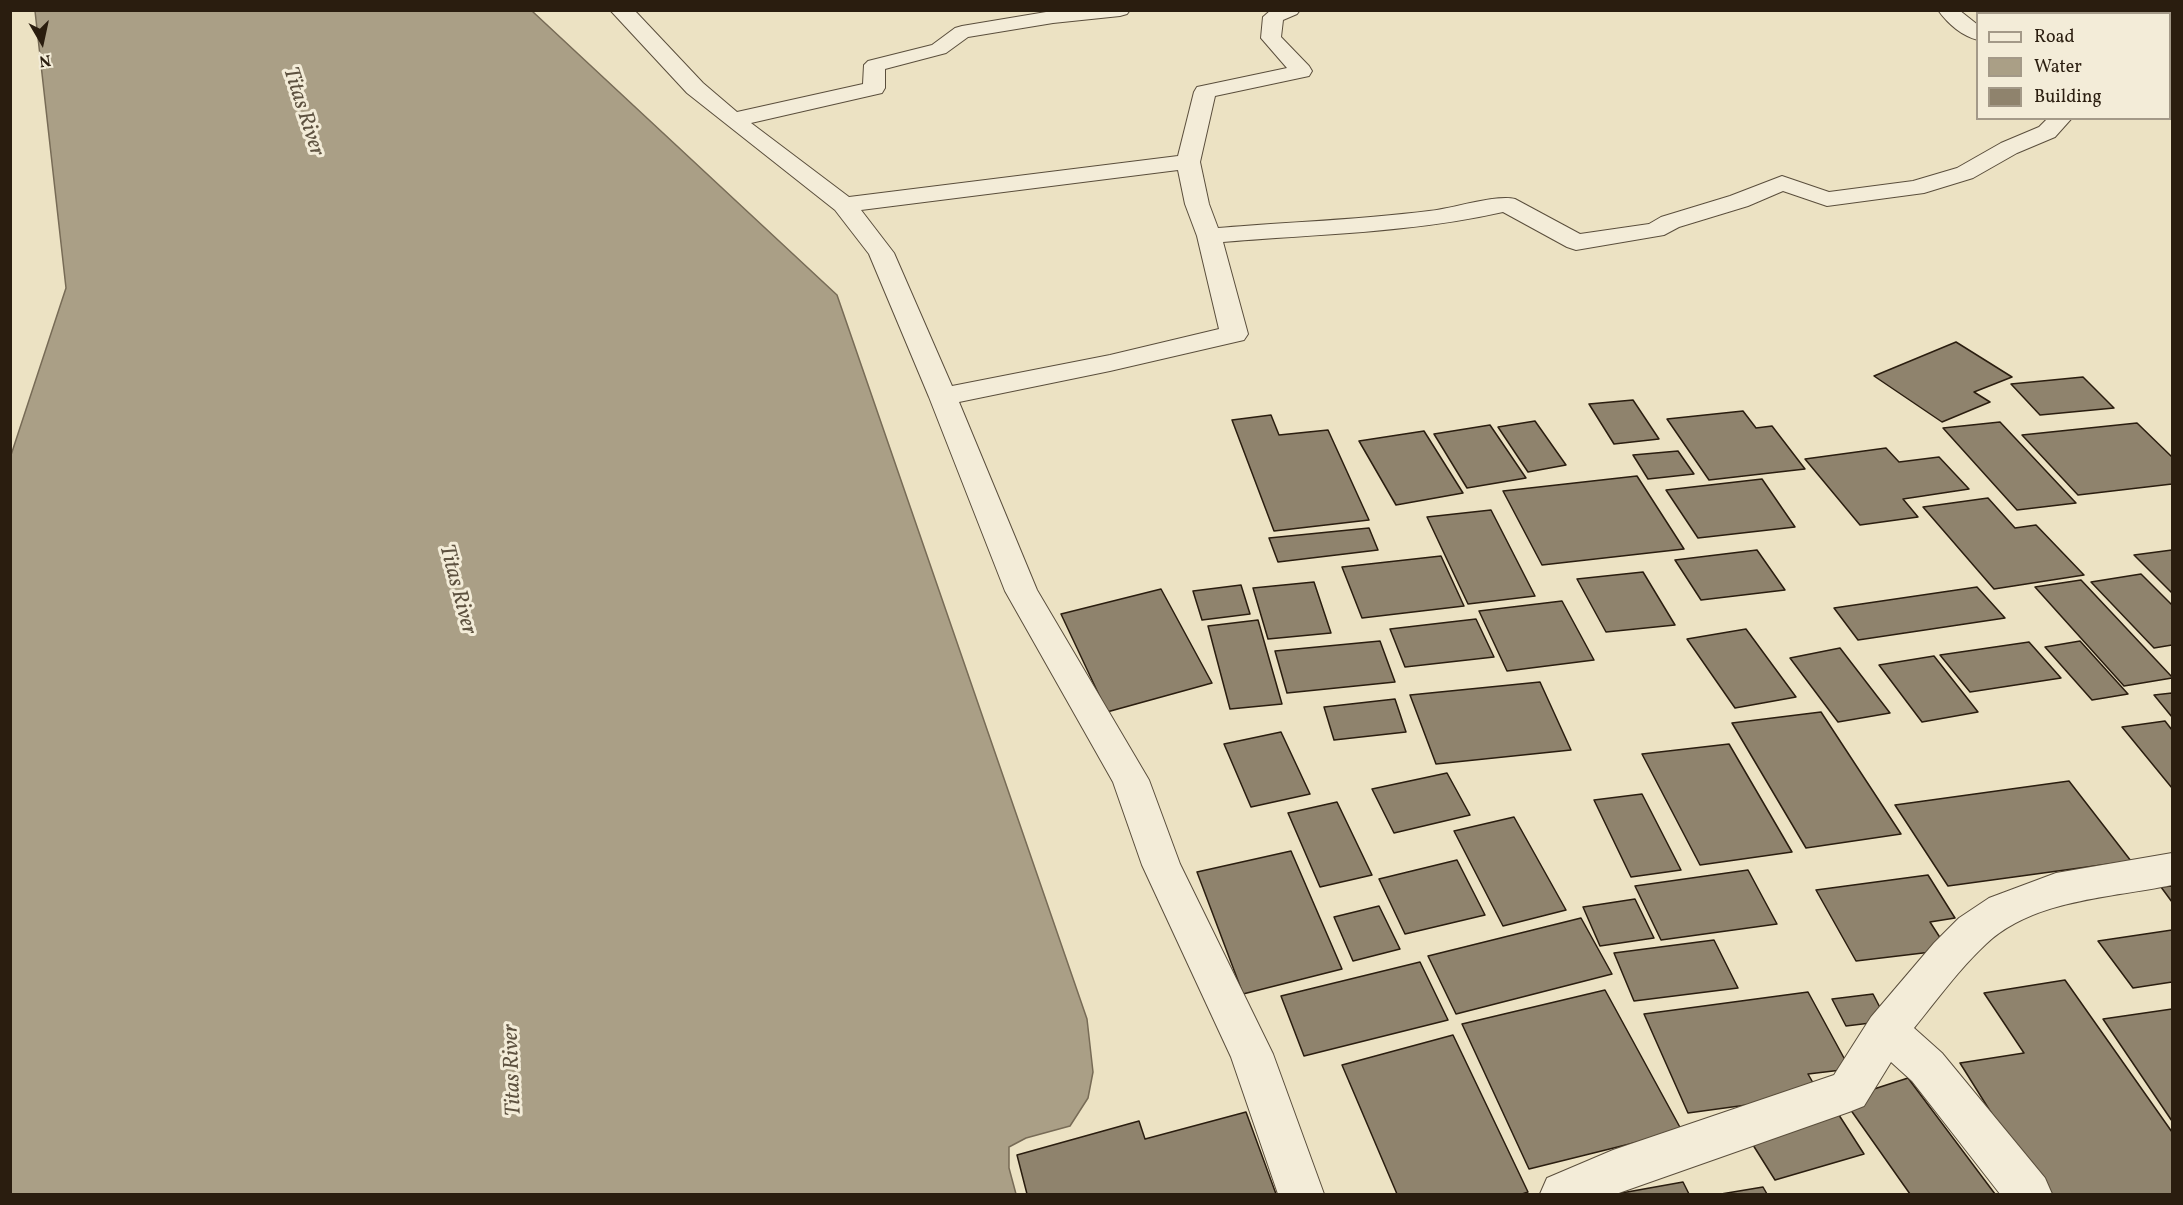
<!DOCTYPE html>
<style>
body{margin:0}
#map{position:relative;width:2183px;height:1205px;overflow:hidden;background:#ece2c3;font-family:Vollkorn,serif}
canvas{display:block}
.frame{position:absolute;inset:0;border:12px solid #2a1d0f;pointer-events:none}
.legend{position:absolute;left:1976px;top:12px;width:195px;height:108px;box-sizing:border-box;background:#f3ecd8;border:2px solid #a39988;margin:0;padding:8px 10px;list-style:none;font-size:18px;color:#2a1d0f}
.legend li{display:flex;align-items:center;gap:12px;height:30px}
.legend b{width:30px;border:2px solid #a39988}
.north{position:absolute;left:12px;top:12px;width:60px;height:60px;-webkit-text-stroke:4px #f3ecd8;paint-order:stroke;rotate:171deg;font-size:16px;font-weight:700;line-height:24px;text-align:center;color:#2a1d0f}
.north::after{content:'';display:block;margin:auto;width:21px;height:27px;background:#2a1d0f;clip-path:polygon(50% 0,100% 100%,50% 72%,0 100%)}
</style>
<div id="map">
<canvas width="2183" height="1205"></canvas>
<div class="frame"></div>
<ul class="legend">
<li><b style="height:8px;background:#f3ecd8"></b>Road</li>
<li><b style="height:16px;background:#aa9f86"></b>Water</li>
<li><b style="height:16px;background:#8f836d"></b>Building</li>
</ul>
<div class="north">N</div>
</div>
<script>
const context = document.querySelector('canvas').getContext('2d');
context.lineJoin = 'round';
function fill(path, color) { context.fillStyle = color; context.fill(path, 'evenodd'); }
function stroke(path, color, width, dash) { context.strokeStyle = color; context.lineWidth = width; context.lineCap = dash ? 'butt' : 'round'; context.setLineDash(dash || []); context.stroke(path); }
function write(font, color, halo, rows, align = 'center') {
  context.font = font + ' Vollkorn,serif'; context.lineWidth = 6; context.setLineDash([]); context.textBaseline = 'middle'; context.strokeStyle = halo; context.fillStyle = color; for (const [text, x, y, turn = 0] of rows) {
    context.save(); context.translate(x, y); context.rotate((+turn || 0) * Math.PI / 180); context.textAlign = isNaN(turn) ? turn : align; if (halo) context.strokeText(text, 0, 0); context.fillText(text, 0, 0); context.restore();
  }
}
const water = new Path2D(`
 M35,11H532L837,295L1087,1019L1093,1072L1088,1098L1070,1126L1026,1138L1009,1147V1168L1016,1194H11V455L66,288Z
 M2034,11H2172V53L2170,52V14H2039Z`);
fill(water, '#aa9f86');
stroke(water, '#776b56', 1.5);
const building = new Path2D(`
 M1956,342L2012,377L1974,392L1990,402L1942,422L1874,376Z
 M2083,377L2114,408L2040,415L2011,384Z
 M1633,400L1659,439L1614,444L1589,404Z
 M1743,411L1756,428L1772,426L1805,469L1709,480L1667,419Z
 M1271,415L1279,435L1328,430L1369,520L1274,531L1232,420Z
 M1535,421L1566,465L1528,472L1498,427Z
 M2000,422L2076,503L2017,510L1943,428Z
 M2137,423L2172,457V484L2078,495L2022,435Z
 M1490,425L1526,478L1467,488L1434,434Z
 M1424,431L1463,493L1396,505L1359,441Z
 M1886,448L1899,462L1939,457L1969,489L1903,499L1918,517L1860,525L1805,459Z
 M1678,451L1694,474L1648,479L1633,455Z
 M1637,476L1684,549L1542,565L1503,491Z
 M1762,479L1795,527L1698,538L1666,490Z
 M1988,498L2015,528L2036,525L2084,575L1994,589L1923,507Z
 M1491,510L1535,596L1468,604L1427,517Z
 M1369,528L1378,550L1278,562L1269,538Z
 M1757,550L1785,590L1701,600L1675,560Z
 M2172,550V593L2134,555Z
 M1441,556L1464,606L1362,618L1342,567Z
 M1643,572L1675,625L1606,632L1577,579Z
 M2141,574L2172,605V645L2154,648L2091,582Z
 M2081,580L2172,677V678L2124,686L2035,587Z
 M1314,582L1331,633L1268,639L1253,588Z
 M1241,585L1250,614L1202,620L1193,591Z
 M1977,587L2005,618L1858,640L1834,608Z
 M1161,589L1212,683L1107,712L1061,614Z
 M1562,601L1594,660L1507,671L1479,611Z
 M1476,619L1494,657L1405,667L1390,629Z
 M1258,620L1282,704L1230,709L1208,626Z
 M1746,629L1796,697L1735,708L1687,639Z
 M1380,641L1395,682L1287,693L1275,651Z
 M2080,641L2128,694L2092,700L2045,647Z
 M2029,642L2061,678L1970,692L1940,655Z
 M1840,648L1890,713L1838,722L1790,658Z
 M1934,656L1978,712L1922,722L1879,665Z
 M1540,682L1571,750L1436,764L1410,695Z
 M2172,693V717L2154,695Z
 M1395,699L1406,732L1334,740L1324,707Z
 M1821,712L1901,834L1806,848L1732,723Z
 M2165,721L2172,730V788L2122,727Z
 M1281,732L1310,794L1251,807L1224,744Z
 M1729,744L1792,852L1700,865L1642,754Z
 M1447,773L1470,815L1394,833L1372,789Z
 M2069,781L2131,861L1948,886L1895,805Z
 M1642,794L1681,870L1631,877L1594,800Z
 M1337,802L1372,875L1320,887L1288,813Z
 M1514,817L1566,910L1503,926L1454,831Z
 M1291,851L1342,969L1243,994L1197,872Z
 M1457,860L1485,915L1405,934L1379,879Z
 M1748,870L1777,924L1661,940L1635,886Z
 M1928,875L1955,918L1930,922L1948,950L1856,961L1816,890Z
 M2172,886V902L2161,887Z
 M1635,899L1654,938L1600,946L1583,907Z
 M1379,906L1400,949L1353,961L1334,917Z
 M1581,918L1612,974L1456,1014L1428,956Z
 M2172,930V982L2133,988L2098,941Z
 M1714,940L1738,988L1634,1001L1614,953Z
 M1420,962L1448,1020L1304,1056L1281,996Z
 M2065,980L2172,1132V1194H2042L1960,1063L2024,1053L1984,993Z
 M1605,990L1682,1131L1529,1169L1462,1024Z
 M1808,992L1850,1069L1808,1074L1820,1095L1688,1113L1644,1014Z
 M1873,994L1887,1021L1846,1026L1832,999Z
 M2172,1009V1121L2103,1019Z
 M1453,1035L1528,1192L1522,1194H1397L1342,1065Z
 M1908,1078L1995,1194H1910L1843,1099Z
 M1246,1112L1276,1194H1027L1017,1155L1139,1121L1145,1139Z
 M1837,1112L1864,1154L1775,1180L1748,1137Z
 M1683,1182L1689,1194H1616Z
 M1763,1187L1767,1194H1721Z`);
fill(building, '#8f836d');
stroke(building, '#2a1d0f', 1.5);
const minor = new Path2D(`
 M610,10H634L637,13L703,83L737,112L863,84L864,65L868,61L932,45L955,28L962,26L1058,10H1130L1127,14L1120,16L1053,23L968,37L946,53L885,69V88L882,93L751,123L849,197L1178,156L1194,92L1197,87L1287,68L1261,38L1263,17L1271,10H1300L1297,14L1283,20L1281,37L1309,66L1312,71L1309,76L1215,96L1200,162L1209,204L1218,228C1288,222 1359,220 1429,211C1451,209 1496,194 1515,199L1580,234L1649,224L1661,217L1730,196L1782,176L1829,192L1913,181L1957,168L2001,143L2039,127L2048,118H2072L2055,137L2017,153L1973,178L1924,193L1827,206L1783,191L1748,206L1679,227L1664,235L1576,250L1567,247L1503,212C1410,233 1317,234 1223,242L1248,334L1244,340L1110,371L959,402L1037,590L1149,780L1180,864L1273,1054L1324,1194H1278L1231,1057L1142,865L1113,782L1005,591L929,397L869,254L835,210L687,93ZM1178,170L1185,204L1197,236L1219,329L1110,355L952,386L894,253L861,210Z
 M1938,10H1959L1978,25V40C1962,36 1948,24 1938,10Z
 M2170,62H2172V74H2170Z
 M2172,853V885C2111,898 2034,899 1986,944C1959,969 1937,1000 1914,1028L1942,1053L2045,1178L2052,1194H2000L1912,1081L1891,1062L1864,1106L1849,1112L1616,1194H1540L1547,1178L1613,1150L1834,1075L1871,1017L1934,943L1959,918L1989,898L2056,873Z`);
stroke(minor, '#5a4e3c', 2);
fill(minor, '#f3ecd8');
write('italic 22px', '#5d513f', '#f3ecd8', [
 ["Titas River",302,112,72],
 ["Titas River",456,590,75],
 ["Titas River",514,1070,-92]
]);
</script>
